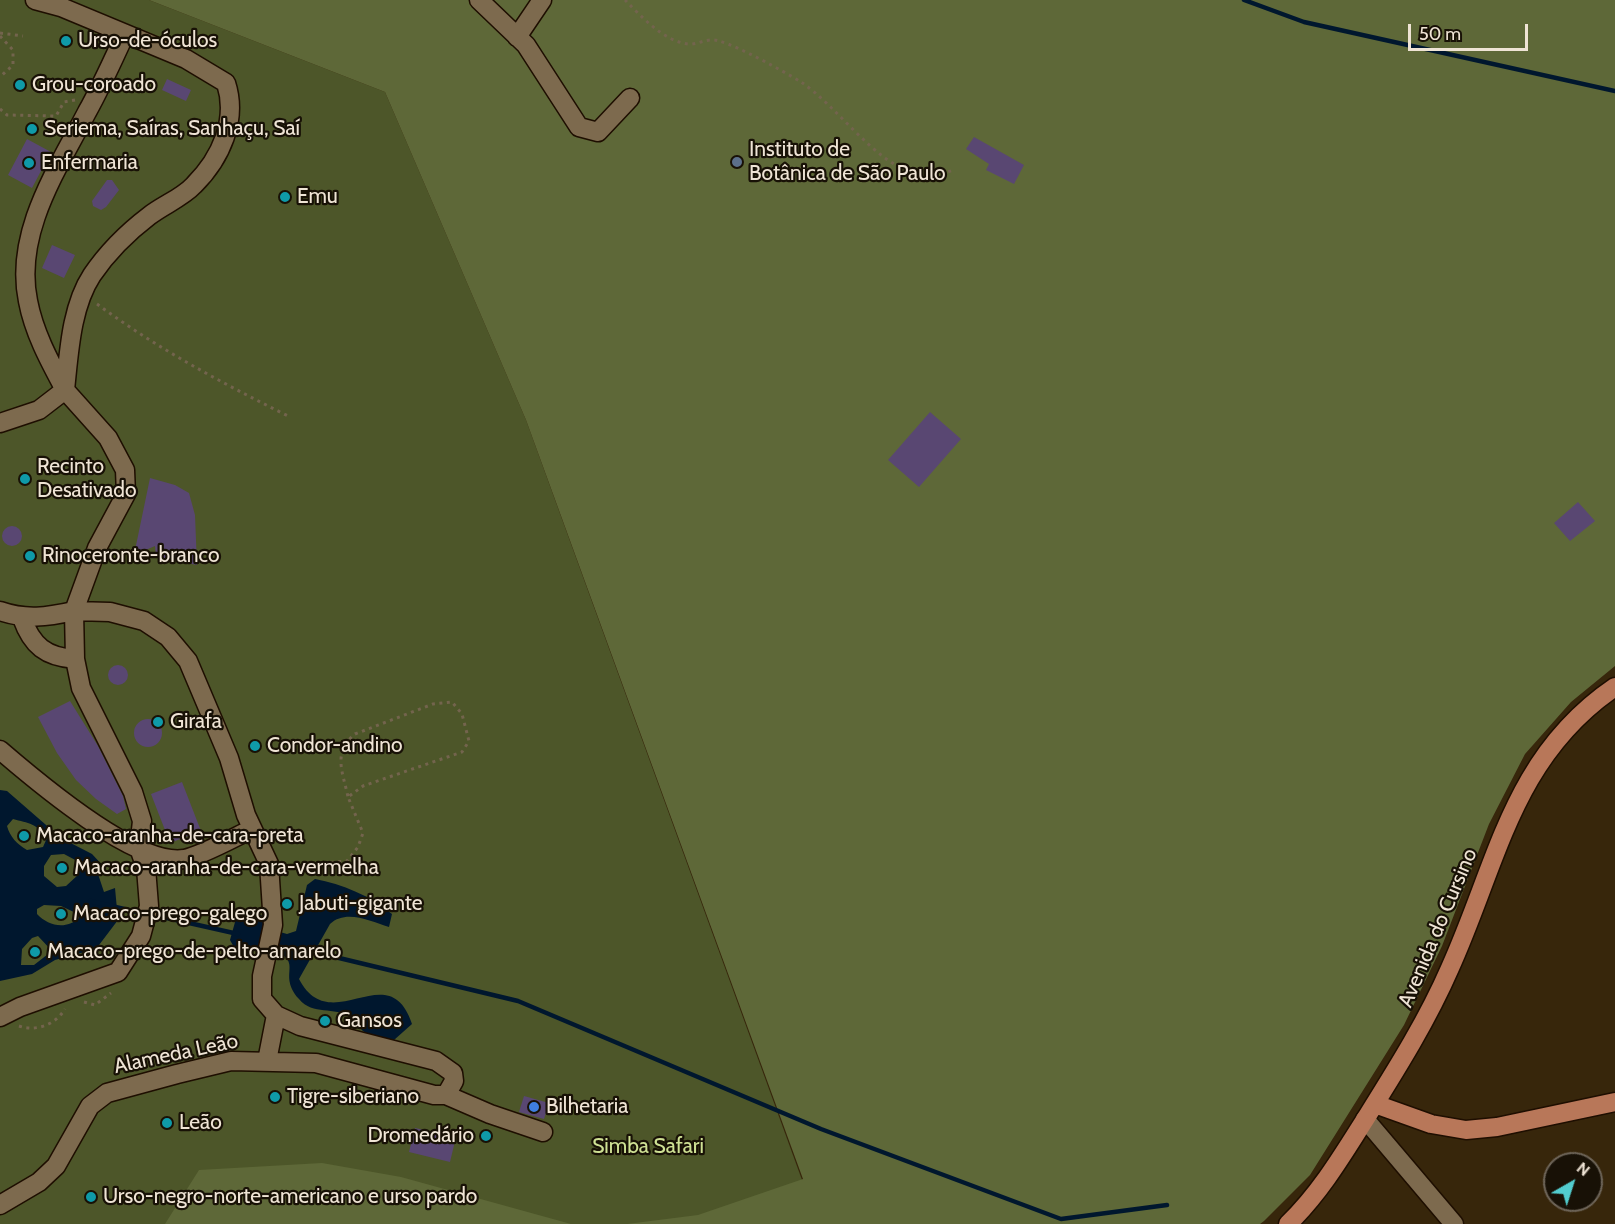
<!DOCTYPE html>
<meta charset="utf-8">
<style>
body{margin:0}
#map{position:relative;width:1615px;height:1224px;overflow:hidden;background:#37260b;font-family:Cabin,sans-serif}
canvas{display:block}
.north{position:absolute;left:1543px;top:1152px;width:60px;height:60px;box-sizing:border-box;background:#181106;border:2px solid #6e6559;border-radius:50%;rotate:39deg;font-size:16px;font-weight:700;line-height:24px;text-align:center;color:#efe4d5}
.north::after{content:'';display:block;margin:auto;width:21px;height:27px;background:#52cdcf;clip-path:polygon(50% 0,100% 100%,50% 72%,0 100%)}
.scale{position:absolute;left:1408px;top:24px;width:120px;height:27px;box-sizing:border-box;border:3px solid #efe4d5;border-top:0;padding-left:8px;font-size:18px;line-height:21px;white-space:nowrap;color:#efe4d5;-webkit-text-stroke:4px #181106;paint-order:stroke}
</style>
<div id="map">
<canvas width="1615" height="1224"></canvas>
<div class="north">N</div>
<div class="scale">50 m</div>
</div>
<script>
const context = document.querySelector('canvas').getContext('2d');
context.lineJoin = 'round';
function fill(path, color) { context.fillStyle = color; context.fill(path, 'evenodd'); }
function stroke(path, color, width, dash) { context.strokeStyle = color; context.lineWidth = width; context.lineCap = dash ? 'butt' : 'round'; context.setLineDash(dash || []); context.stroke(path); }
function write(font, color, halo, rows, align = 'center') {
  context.font = font + ' Cabin,sans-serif'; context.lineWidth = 4.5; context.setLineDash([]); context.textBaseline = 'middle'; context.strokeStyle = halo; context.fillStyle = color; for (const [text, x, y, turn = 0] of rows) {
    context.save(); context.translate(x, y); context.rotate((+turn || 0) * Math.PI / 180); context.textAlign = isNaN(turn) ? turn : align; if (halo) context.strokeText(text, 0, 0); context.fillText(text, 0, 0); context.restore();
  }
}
fill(new Path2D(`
 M0,0H149L385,92L526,420L818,1224H0Z`), '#4d5629');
fill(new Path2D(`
 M149,0H1615V666L1571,702L1525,754L1489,824L1442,946L1404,1025L1310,1175L1264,1221L1260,1224H627L698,1215L803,1179L526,420L385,92Z
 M322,1163L401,1177L571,1224H165L199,1170Z`), '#5e6838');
fill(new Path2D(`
 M0,790L7,791L61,838L92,854L105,868L98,874L104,892L115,888L118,920L96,949L55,960L32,974L0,981ZM13,819C28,823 38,824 47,838L43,847L27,850C17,844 10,837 7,826ZM64,854L79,862V874L66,886L57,887L44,876V866L51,855ZM44,905L61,906L78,914L79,918C66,930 48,926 37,914V909ZM38,936L52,951L34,965H21L22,949L32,938Z
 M315,879C342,884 371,896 392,914L389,927C370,921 346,909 330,924L299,979C331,1040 389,954 412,1024L394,1040C384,1039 371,1038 363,1031C358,1027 356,1020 351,1017C334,1006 313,1016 299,999C274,971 312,960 260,946L248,953L236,951L230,940L237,915L245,909L263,916L266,928L287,934L296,931L307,885Z`), '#00172e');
stroke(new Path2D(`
 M1244,0L1304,22L1615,91
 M90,901L137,912
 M158,916L238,934
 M310,951L518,1001L821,1129L1061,1219L1167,1205`), '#00172e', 4.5);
fill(new Path2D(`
 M167,79L191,90L186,101L162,90Z
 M974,137L1024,165L1014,184L986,170L989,164L966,149Z
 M27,139L51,152L32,188L8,175Z
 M107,180H112L119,190L106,207L101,210L93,206L92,201Z
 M52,245L75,255L64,278L42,268Z
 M930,412L961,439L919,487L888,460Z
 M150,478L175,485L189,493L195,515L197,565L156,557L155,546L134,555Z
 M1578,502L1595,521L1570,541L1554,523Z
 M2 536a10 10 0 1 1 20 0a10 10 0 1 1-20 0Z
 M108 675a10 10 0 1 1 20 0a10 10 0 1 1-20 0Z
 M70,701L98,746L123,796L126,809L117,814L96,799L76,780L57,753L38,717Z
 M134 733a14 14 0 1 1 28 0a14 14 0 1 1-28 0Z
 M182,782L201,831L170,843L151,794Z
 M524,1096L549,1103L544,1119L519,1112Z
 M415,1128L456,1137L450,1162L409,1152Z`), '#594772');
const minor = new Path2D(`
 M35,0L61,7L186,59L226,83C238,120 221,158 194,185C182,198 163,205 149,216C128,232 107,253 92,275C71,307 69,353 65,390
 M479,0L526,45L579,127L598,132L630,98
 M517,37L542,0
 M65,390C50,362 34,333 28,301C14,233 57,170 87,112C101,87 113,60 125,34
 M0,423L39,410L65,390L108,438L125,470L126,494L97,548L74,611C47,617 26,620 0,611
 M22,618C32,646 46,657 75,659
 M0,750C36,781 136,866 184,859C201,856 235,837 252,829
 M0,1017L20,1007L118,972L141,936L149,906L146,868L139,848L142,821L133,792L81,688L75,659L74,611L110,612L144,621L168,637L188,661L229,758L246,815L269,864L273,925L262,976V999L276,1015L300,1026L436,1061L453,1073L454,1081L446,1095H434L316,1063L231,1061L177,1074L107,1093L90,1106L56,1166L39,1182L0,1205
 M267,1061L276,1015
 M446,1095L490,1114L543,1132
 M1365,1119L1454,1224`);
const major = new Path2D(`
 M1375,1104L1431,1124L1466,1130L1497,1127L1615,1102
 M1288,1224C1320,1193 1342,1156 1366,1118C1396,1070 1427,1021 1450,968C1498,862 1512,757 1615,687`);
stroke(minor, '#1e0e00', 21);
stroke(major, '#1e0e00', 21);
stroke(new Path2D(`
 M625,0C641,16 663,41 688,44C699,45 707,37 719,41C738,46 783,71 801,82C836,105 875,163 914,173C927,177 941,174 954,170
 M0,33L23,36
 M0,36L13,50V65L0,77
 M0,109L7,115L56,116L64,102L75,100
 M97,304C158,349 222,383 290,417
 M286,867L347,861L358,847L363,833L348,797L363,786L462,752L469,741L462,714L452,702L433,704L355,734C332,753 343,772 348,797
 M84,1002L95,1005L111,993
 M19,1026C37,1032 56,1024 65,1009`), '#73644d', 3, [3, 4.5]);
stroke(minor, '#7d6a4e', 18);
stroke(major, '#b87759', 18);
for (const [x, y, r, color] of [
 [66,41,6,"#0f9aa8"],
 [20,85,6,"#0f9aa8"],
 [32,129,6,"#0f9aa8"],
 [737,162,6,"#5c6f8a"],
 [29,163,6,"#0f9aa8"],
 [285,197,6,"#0f9aa8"],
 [25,479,6,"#0f9aa8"],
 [30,556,6,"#0f9aa8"],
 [158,722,6,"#0f9aa8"],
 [255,746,6,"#0f9aa8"],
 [24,836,6,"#0f9aa8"],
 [62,868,6,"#0f9aa8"],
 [287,904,6,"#0f9aa8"],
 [61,914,6,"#0f9aa8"],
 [35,952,6,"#0f9aa8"],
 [325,1021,6,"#0f9aa8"],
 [275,1097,6,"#0f9aa8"],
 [534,1107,6,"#3f7fe0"],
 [167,1123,6,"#0f9aa8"],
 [486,1136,6,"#0f9aa8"],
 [91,1197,6,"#0f9aa8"]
]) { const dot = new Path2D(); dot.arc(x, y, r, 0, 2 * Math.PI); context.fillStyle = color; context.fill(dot); stroke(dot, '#181106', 2); }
write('21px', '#efe4d5', '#181106', [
 ["Urso-de-óculos",78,41],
 ["Grou-coroado",32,85],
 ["Seriema, Saíras, Sanhaçu, Saí",44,129],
 ["Instituto de",749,150],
 ["Botânica de São Paulo",749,174],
 ["Enfermaria",41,163],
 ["Emu",297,197],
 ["Recinto",37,467],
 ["Desativado",37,491],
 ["Rinoceronte-branco",42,556],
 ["Girafa",170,722],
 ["Condor-andino",267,746],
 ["Macaco-aranha-de-cara-preta",36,836],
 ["Macaco-aranha-de-cara-vermelha",74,868],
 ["Jabuti-gigante",299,904],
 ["Macaco-prego-galego",73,914],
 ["Macaco-prego-de-pelto-amarelo",47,952],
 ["Gansos",337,1021],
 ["Tigre-siberiano",287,1097],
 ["Bilhetaria",546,1107],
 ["Leão",179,1123],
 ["Dromedário",474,1136,"right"],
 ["Urso-negro-norte-americano e urso pardo",103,1197]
], 'left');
write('21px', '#efe4d5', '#181106', [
 ["Avenida do Cursino",1438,928,-67],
 ["Alameda Leão",176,1054,-12]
]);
write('21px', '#cfe194', '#181106', [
 ["Simba Safari",648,1147]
]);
</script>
